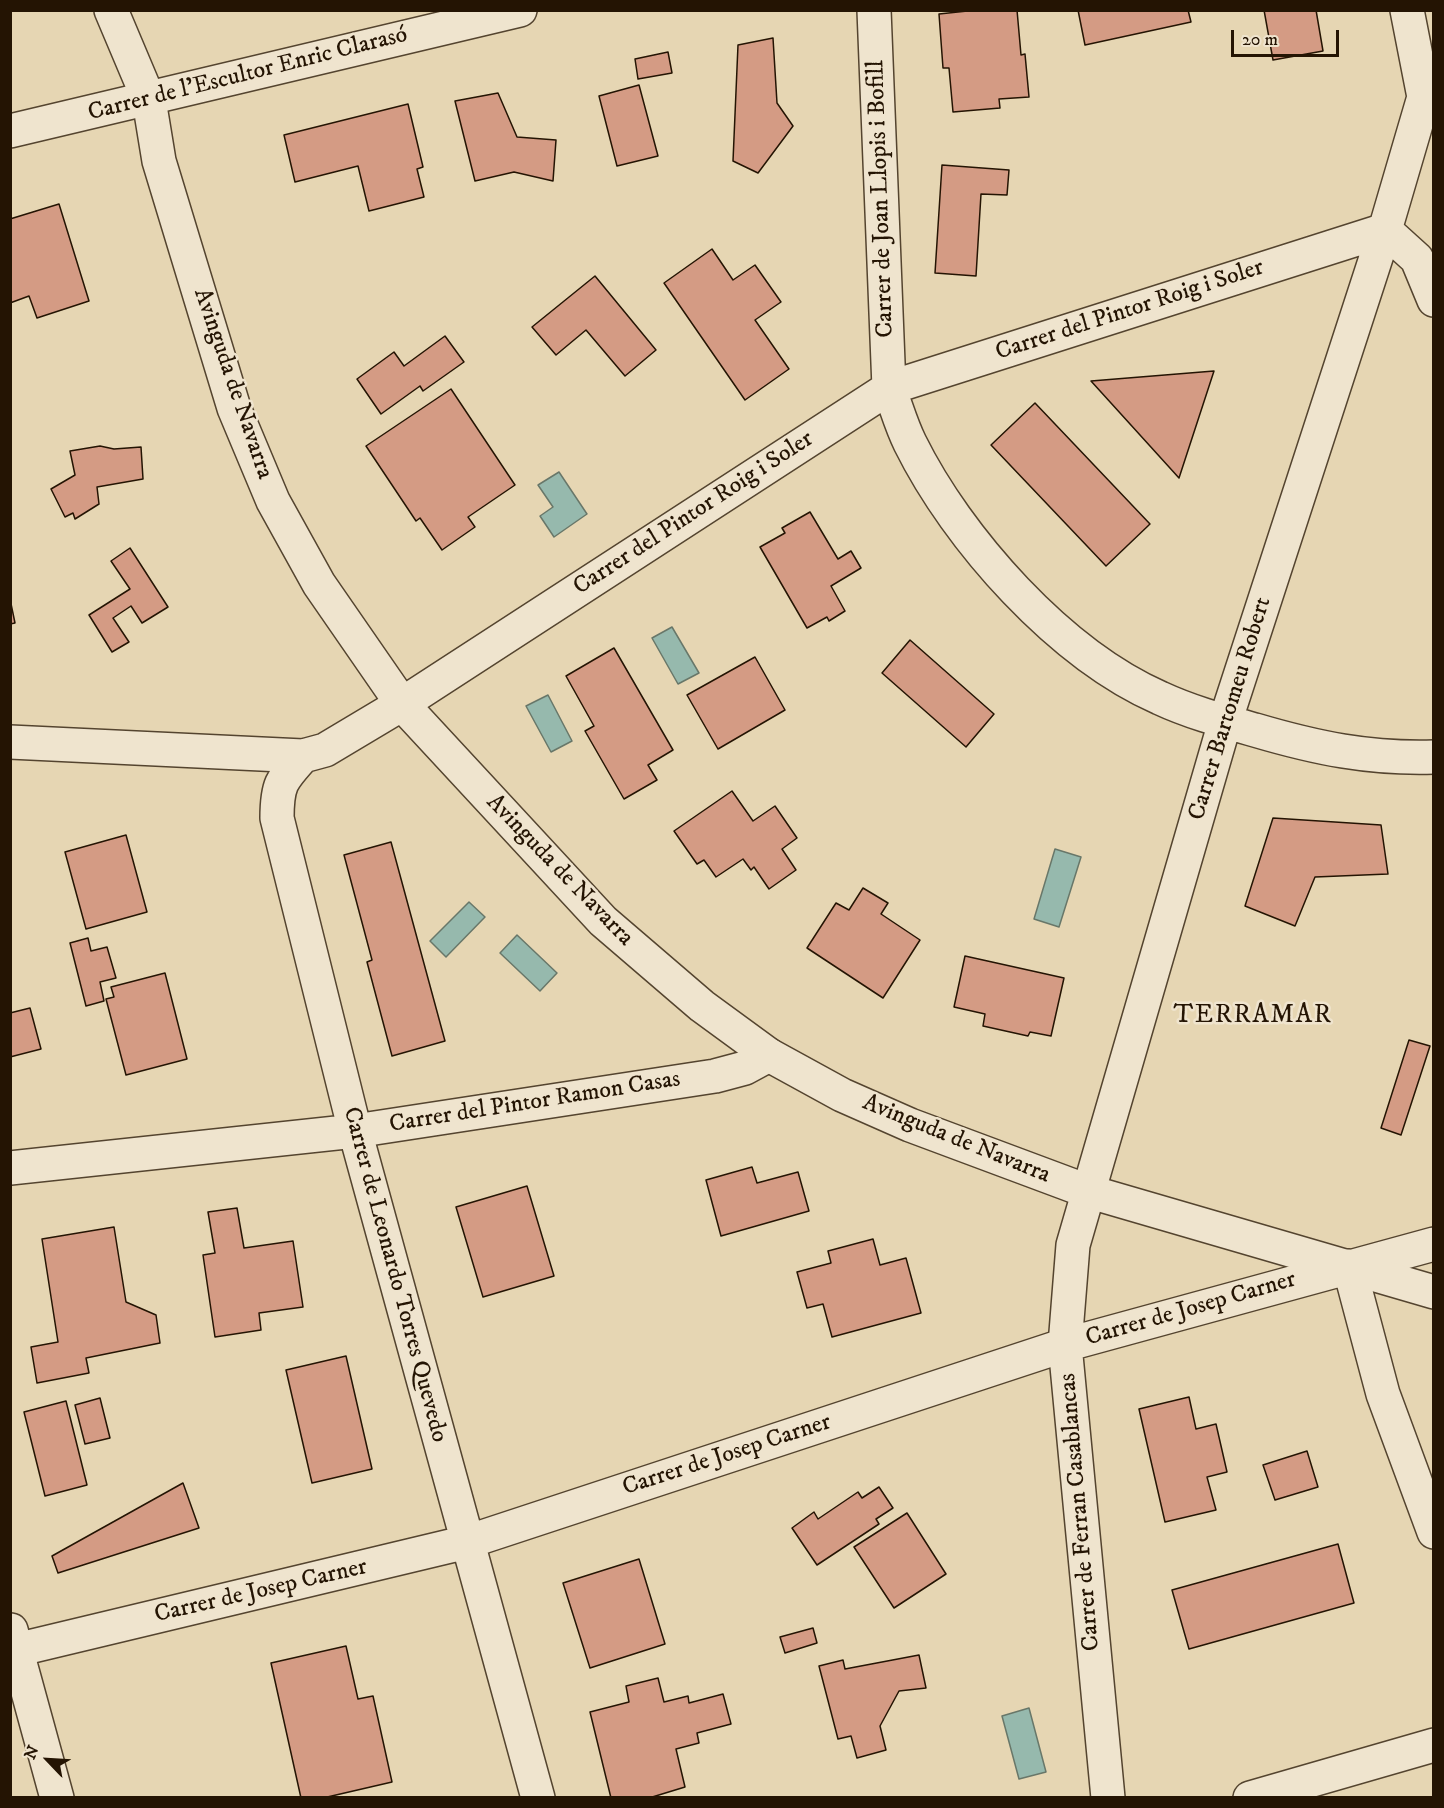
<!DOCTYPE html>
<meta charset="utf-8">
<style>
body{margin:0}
#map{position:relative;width:1444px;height:1808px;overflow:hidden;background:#e6d6b3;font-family:"IM FELL DW Pica",serif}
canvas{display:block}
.frame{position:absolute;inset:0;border:12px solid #241403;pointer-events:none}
.north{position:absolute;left:18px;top:1730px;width:60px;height:60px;-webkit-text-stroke:4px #efe4ce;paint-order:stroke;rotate:295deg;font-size:16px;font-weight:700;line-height:24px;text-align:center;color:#241403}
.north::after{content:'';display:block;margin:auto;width:21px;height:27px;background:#241403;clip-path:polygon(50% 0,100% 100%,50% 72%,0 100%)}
.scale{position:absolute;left:1231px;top:30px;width:108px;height:27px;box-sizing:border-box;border:3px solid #241403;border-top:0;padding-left:8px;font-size:18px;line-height:21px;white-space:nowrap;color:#241403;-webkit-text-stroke:4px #efe4ce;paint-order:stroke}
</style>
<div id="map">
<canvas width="1444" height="1808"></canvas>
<div class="frame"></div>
<div class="north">N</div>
<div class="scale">20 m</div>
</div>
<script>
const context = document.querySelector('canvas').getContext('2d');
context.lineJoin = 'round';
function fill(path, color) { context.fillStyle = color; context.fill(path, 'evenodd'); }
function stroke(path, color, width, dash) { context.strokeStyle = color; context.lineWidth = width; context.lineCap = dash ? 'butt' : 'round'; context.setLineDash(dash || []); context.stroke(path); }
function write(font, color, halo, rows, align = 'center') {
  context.font = font + ' "IM FELL DW Pica",serif'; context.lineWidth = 5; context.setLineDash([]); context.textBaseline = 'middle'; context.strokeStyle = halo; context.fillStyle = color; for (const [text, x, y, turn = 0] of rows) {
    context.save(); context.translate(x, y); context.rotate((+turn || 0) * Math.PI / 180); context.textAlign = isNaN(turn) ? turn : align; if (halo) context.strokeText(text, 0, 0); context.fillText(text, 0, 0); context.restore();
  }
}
const water = new Path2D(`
 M559,472L587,514L554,537L540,516L553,507L538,485Z
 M672,627L699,673L678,684L652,638Z
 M548,695L572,741L551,752L526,706Z
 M1055,849L1081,857L1059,927L1034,919Z
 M469,902L485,917L446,957L430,941Z
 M517,935L557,973L540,991L500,953Z
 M1029,1708L1046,1772L1019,1779L1002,1716Z`);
fill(water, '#96b9ad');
stroke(water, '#687769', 1.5);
const building = new Path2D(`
 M977,10H1017L1021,55L1025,54L1029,97L999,99L1000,108L953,112L949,68H943L939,14Z
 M1078,10H1188L1191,22L1085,45Z
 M1264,10H1316L1323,51L1273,60Z
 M773,38L777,103L793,126L758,173L733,161L738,45Z
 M668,52L672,73L638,79L635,59Z
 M639,85L658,156L617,166L599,96Z
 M498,93L517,137L556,140L553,181L514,172L475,181L455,101Z
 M408,104L423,167L417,169L424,197L369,211L358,166L295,182L284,135Z
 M942,165L1009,170L1007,195L981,194L976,276L935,273Z
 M59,204L89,301L37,318L29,296L10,303V219Z
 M712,249L733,280L755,265L781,302L755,320L789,369L745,400L664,283Z
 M595,276L656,350L625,376L586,330L556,355L532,327Z
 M445,336L464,362L423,391L420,386L381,414L357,379L394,352L404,366Z
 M1214,371L1179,478L1091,381Z
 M451,389L515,485L468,517L475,527L442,550L420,518L416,521L366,446Z
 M1035,403L1150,524L1106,566L991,445Z
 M100,446L114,449L141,447L143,479L97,487L99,504L75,519L73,513L65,517L51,489L75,475L70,451Z
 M810,512L838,559L851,551L861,568L831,586L845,611L829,621L827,617L807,628L760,547L785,533L782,528Z
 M130,548L168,607L142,623L131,606L113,618L129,642L112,652L89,615L130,589L111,561Z
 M10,599L15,623L10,624Z
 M910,640L994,714L966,747L882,673Z
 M614,648L673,750L648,765L657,780L624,799L585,731L594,726L566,676Z
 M755,657L785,710L718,749L687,695Z
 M732,791L753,821L775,806L797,838L782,849L796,870L769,889L754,867L751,870L743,859L716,877L704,860L697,864L674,831Z
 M1273,818L1381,825L1388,874L1315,877L1295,926L1245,906Z
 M126,835L147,912L86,929L65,852Z
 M391,842L445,1041L392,1056L367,962L372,960L344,855Z
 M863,888L888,903L881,914L920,940L883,998L807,948L836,903L849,910Z
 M88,938L91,951L107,947L116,978L100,982L104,1001L86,1006L70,943Z
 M965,956L1064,978L1051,1036L1030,1032L1028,1036L983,1026L985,1014L954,1007Z
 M165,973L187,1059L126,1075L106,999L114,997L111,987Z
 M30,1008L41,1049L10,1057V1013Z
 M1409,1040L1430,1046L1401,1135L1381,1128Z
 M752,1167L757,1183L798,1172L809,1211L721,1236L706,1180Z
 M527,1186L554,1276L483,1297L456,1207Z
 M237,1208L244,1248L293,1241L303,1307L259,1313L261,1330L215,1337L203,1255L215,1253L208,1212Z
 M114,1227L126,1302L156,1315L160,1343L86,1358L89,1373L37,1383L31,1347L58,1342L42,1239Z
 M873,1239L880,1265L906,1258L921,1313L832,1337L823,1304L807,1308L797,1272L831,1263L828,1251Z
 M346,1356L372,1469L312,1483L286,1370Z
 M1189,1397L1196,1429L1216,1424L1227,1472L1207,1477L1216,1510L1165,1522L1139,1409Z
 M100,1398L110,1438L85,1444L75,1405Z
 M66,1401L87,1485L45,1496L24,1412Z
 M1307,1451L1318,1487L1275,1500L1263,1465Z
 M183,1483L199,1528L58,1573L52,1556Z
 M879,1487L893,1508L876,1519L879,1524L817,1565L792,1528L814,1512L818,1519L858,1492L862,1498Z
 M907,1513L946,1574L894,1608L854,1547Z
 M1338,1544L1354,1603L1189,1649L1172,1590Z
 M639,1559L665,1644L590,1668L563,1583Z
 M813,1628L817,1643L785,1653L780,1637Z
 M346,1646L358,1699L373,1696L392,1782L323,1798H301L271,1663Z
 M919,1655L926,1688L899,1691L880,1726L886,1750L857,1758L851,1736L838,1739L819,1666L843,1660L845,1669Z
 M658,1678L664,1702L688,1696L689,1703L723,1694L731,1724L697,1733L699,1743L676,1749L685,1787L649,1798H611L590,1712L629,1702L626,1686Z`);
fill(building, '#d49b84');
stroke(building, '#241403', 1.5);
const minor = new Path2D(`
 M874,10L889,388C896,406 901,425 910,443C958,540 1060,654 1160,698C1190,712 1223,721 1255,730C1316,748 1369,759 1434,757
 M10,131L520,10
 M1385,230L1417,259L1434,300
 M10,742L303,756L325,750L402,704L889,388L1385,230
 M303,756C281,780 277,785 277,818L355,1131L538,1798
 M10,1168L355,1131L715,1076L745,1068L769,1055
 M1349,1266L1383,1394L1434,1532
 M11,1630L57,1798
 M16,1650L467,1542L1065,1345L1434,1244
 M1108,1798L1065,1345L1073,1245L1225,722L1385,230L1424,97L1407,10
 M1250,1798L1434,1745`);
const tertiary = new Path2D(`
 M111,10L149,100L159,161L234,408L273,501L319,584L402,704L603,921L702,1006L769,1055L842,1095L910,1125L1087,1191L1434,1292`);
stroke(minor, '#54442f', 36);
stroke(tertiary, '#54442f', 36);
stroke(minor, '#efe4ce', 33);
stroke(tertiary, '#efe4ce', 33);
write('24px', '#241403', '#efe4ce', [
 ["Carrer de l'Escultor Enric Clarasó",248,75,-14],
 ["Carrer de Joan Llopis i Bofill",882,199,-92],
 ["Carrer del Pintor Roig i Soler",1130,311,-18],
 ["Avinguda de Navarra",232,384,71],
 ["Carrer del Pintor Roig i Soler",694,514,-33],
 ["Carrer Bartomeu Robert",1231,709,-73],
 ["Avinguda de Navarra",559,871,46],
 ["Carrer del Pintor Ramon Casas",535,1103,-9],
 ["Avinguda de Navarra",956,1140,22],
 ["Carrer de Leonardo Torres Quevedo",394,1275,75],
 ["Carrer de Josep Carner",1191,1310,-16],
 ["Carrer de Josep Carner",727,1456,-18],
 ["Carrer de Ferran Casablancas",1081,1512,-95],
 ["Carrer de Josep Carner",261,1592,-13]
]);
context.letterSpacing = '1.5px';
write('26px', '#241403', '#efe4ce', [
 ["TERRAMAR",1253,1017]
]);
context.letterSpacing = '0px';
</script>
